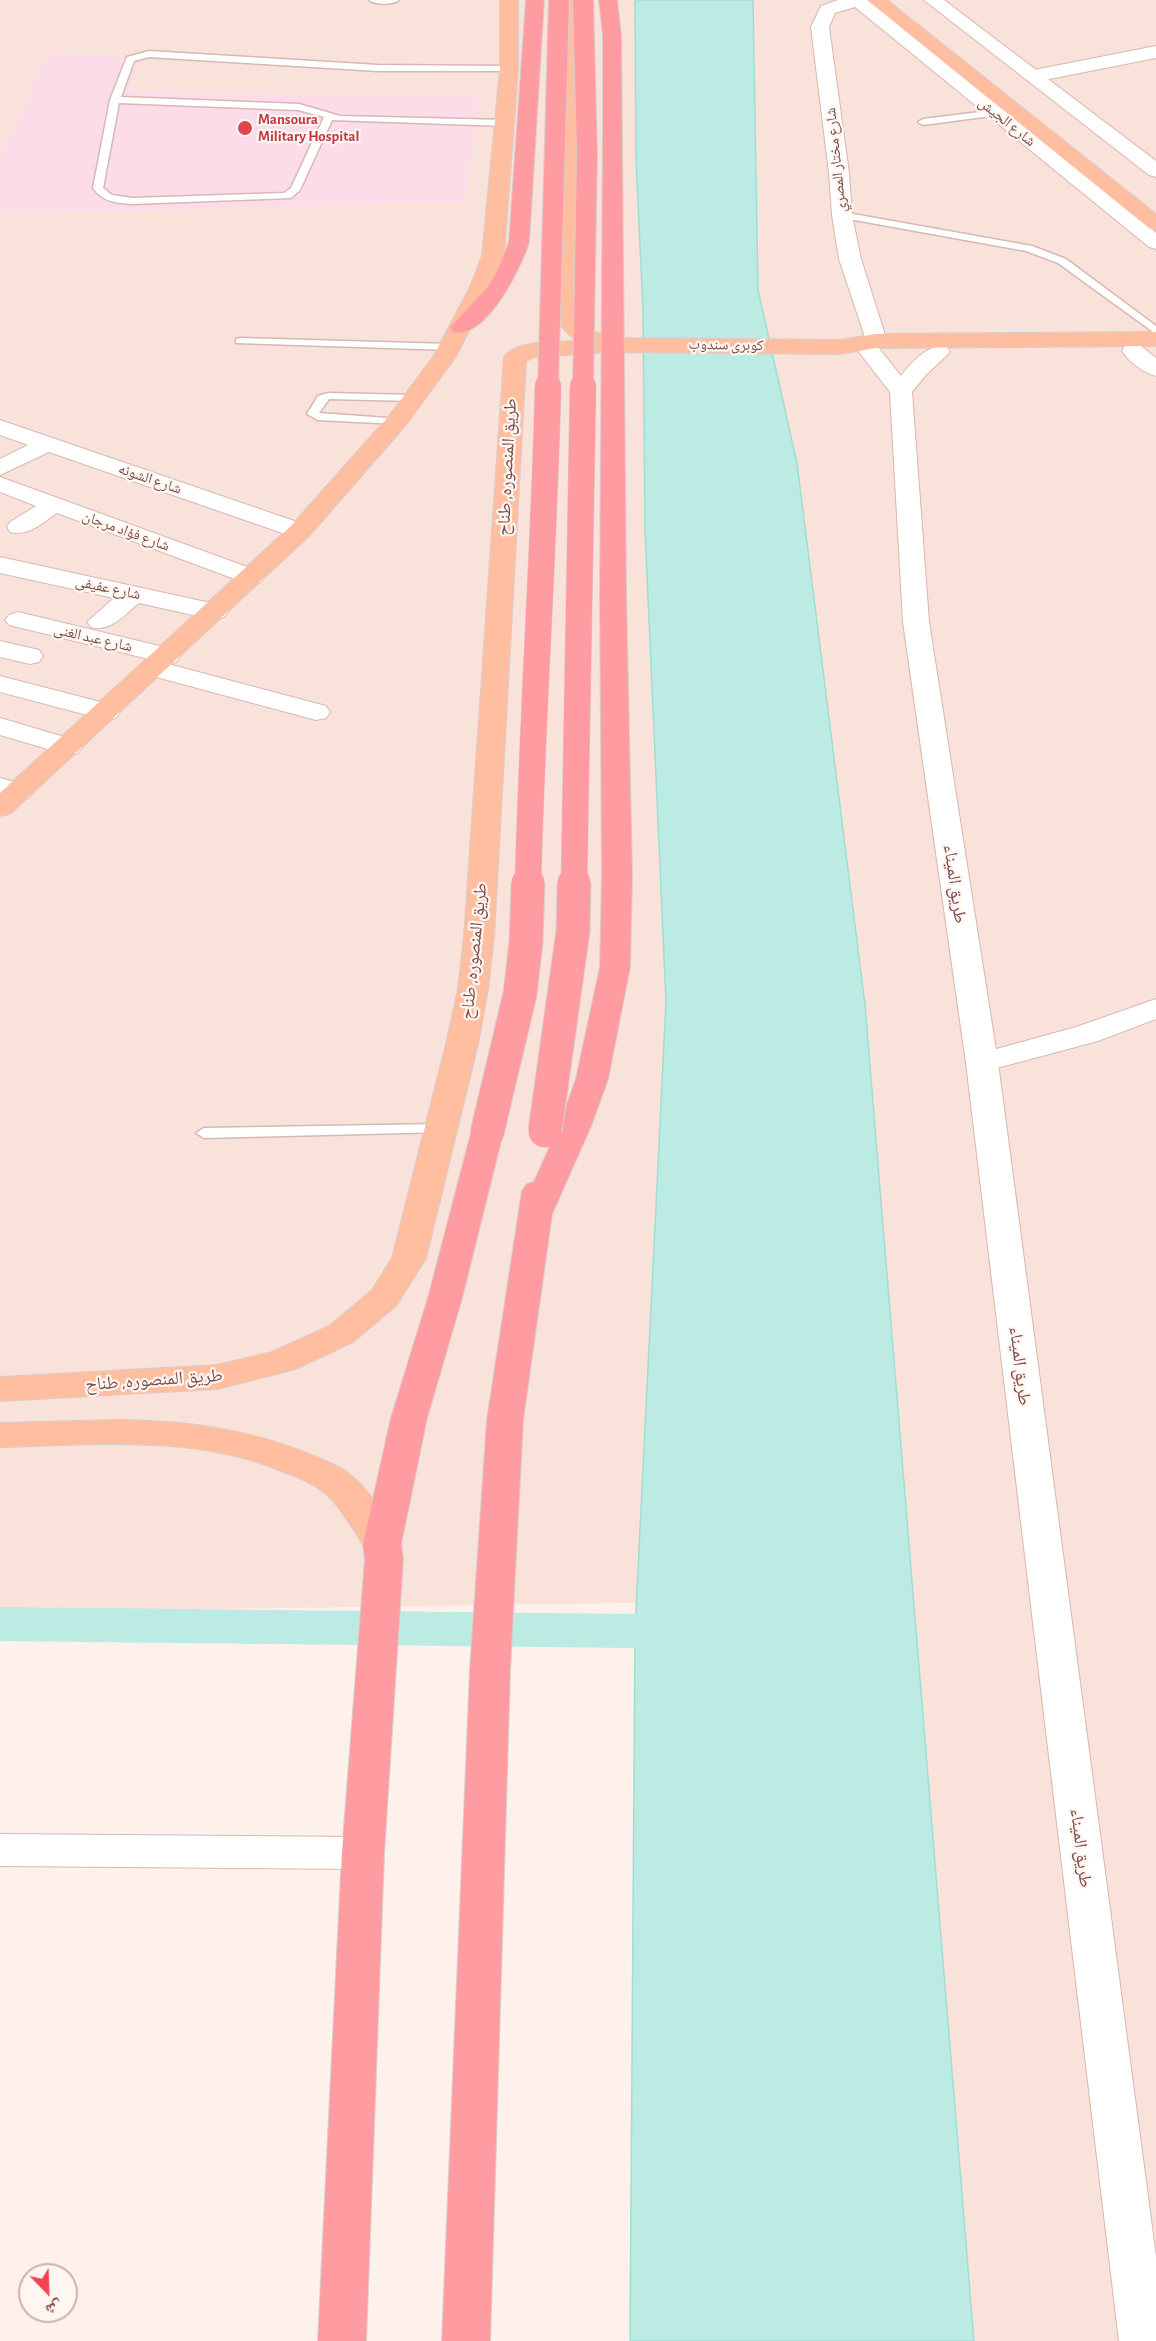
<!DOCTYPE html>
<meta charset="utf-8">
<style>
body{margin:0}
#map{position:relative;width:1156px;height:2341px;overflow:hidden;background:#fef0ea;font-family:"Alegreya Sans","Noto Naskh Arabic",sans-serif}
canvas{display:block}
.north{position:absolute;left:18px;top:2263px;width:60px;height:60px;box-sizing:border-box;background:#fff6f2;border:2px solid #cbb2ae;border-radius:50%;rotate:157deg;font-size:16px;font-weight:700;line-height:24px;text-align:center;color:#7d4c49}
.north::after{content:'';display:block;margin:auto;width:21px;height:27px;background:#f34454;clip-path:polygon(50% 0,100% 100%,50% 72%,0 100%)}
</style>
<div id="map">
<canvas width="1156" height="2341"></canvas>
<div class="north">ش</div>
</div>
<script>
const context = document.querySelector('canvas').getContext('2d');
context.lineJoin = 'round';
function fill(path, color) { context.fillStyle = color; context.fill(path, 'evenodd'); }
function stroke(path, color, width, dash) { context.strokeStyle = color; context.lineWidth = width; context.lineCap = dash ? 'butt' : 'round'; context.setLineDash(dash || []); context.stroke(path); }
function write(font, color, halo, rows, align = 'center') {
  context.font = font + ' "Alegreya Sans","Noto Naskh Arabic",sans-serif'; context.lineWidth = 4.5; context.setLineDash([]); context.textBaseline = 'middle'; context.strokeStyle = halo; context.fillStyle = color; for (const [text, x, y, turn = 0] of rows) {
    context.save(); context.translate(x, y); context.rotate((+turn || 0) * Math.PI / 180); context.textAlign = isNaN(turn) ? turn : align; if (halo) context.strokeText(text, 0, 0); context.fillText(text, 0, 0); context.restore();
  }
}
fill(new Path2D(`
 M0,0H1156V2341H777L701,1602L0,1612Z`), '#f9e2da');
fill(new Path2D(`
 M48,52L139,59L129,92L479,96L465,202L0,214V159Z`), '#fddcea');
const water = new Path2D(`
 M635,0H753L758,290L797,463L865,1005L974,2341H630L635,1631L666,1002L645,530L643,310L636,159Z`);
fill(water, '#bbebe3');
stroke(water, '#a0ded4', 1.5);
fill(new Path2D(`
 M0,1607L635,1614L652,1619L659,1631L652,1643L635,1648L0,1641Z`), '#bbebe3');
const lane = new Path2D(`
 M369,0H399C393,5 375,5 369,0Z
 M149,51L378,65L509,66L514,69L512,71H378L149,57L134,61L121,97L299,104L340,116L505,120L510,123L505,126L332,120L300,190L291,198L132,204C116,203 103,202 93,188L110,100L127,57ZM119,103L298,110L324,117L291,188L284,193L132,198L112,195L103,188Z
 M996,110L1001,113L999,115L923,125L918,122L923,119Z
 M842,212L1032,246L1066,259L1156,326V334L1058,263L1026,251L838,217L837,215Z
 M240,338L450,344L456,347L450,350L236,343V339Z
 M328,393L414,395L420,398L414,401L329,399L319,413L401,419V423L397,424L318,420L307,414L318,396Z
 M440,1124L448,1129L446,1132L204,1138L196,1133L204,1128Z`);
const street = new Path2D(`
 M1156,46V58L1034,82L1027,80L1025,76L1027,72L1034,70Z
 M0,420L309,526L312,531L309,536L300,538L291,536L49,452L0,475V459L28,445L0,435Z
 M0,477L261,572L265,577L261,582L252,585L243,582L57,513C42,523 28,537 10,532L7,527L10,522L36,506L0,492Z
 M0,557L215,604L224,607L228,612L224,617L215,620L139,603C124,615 111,632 91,627L87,622L114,598L0,573Z
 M18,612L176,650L180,656L176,662L168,664L326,706L330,712L326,718L316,720L145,674L141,668L145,662L153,660L9,625L5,620L9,615Z
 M0,641L39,650L43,656L39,662L30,664L0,657Z
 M0,676L116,706L120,712L116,718L106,720L0,692Z
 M0,718L78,741L82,747L78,753L68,755L0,735Z
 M0,778L29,786L33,792L29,798L19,800L0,795Z
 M1156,999V1019L1098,1041L982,1072L971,1070L966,1063L971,1056L1076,1027Z
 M0,1834L363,1837L378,1841L384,1853L378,1865L363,1869L0,1866Z`);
const secondary = new Path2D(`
 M838,0H870L1156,233V249L1149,247L855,7L835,13L829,27L849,173L852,215L861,259L887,341L884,346L878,347L901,376C912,362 928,343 947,347L950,352L925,376L912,392L929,622L998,1063L1156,2257V2341H1119L966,1063L903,622L890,392L859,352L862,347L868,346L839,259L832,215L829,173L811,27L821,6Z
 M924,0H944L1156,161V177L1149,175Z
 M1133,344L1141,346L1156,358V376C1144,373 1129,362 1122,351L1125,346Z`);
const primary = new Path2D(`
 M500,0H518V69L504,256L492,287L455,358L405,426L309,536L10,814L0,816V793L291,526L389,416L433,357L470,287L482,256L500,69Z
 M559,0H577L583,324L591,331L615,338L840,340L876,334L1156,332V346L876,348L840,354L612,352L534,357L526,361L494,936L488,989L478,1044L426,1258L396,1306L353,1342L296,1369L217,1389L0,1401V1377L217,1365L272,1352L329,1326L372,1290L392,1258L446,1044L458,989L464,936L504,357C515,340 557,342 576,341L561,326Z
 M867,0H887L1156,214V230L1149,228Z
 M117,1420C184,1421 247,1428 309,1454C324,1460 341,1466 353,1477C373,1494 388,1522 401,1544L395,1553L382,1557L369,1553C355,1534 344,1510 326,1494C313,1483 297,1477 281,1471C193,1434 93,1445 0,1447V1423Z`);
const highway = new Path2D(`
 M526,0H544L529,242C521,268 486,340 453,332L450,327L488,287L499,267L509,242Z
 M599,0H617L621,35L626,593L632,875L630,967L608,1079L591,1126L552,1214L523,1420L510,1670L490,2341H442L470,1670L487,1420L522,1191L527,1184L534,1182L559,1126L576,1079L600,967L602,875L600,593L603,132V35Z
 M487,1123L498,1126L503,1133L462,1298L427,1418L401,1544L403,1559L384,1853L366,2341H318L342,1853L365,1559L363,1544L391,1418L428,1298L471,1133L476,1126Z`);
stroke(lane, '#d7b8b2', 3);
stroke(street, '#d7b8b2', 2);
stroke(secondary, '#dbb5af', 2);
stroke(primary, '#dbcdcc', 2);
stroke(highway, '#dbcdcc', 2);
fill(lane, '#fff');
fill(street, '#fff');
fill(secondary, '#fff');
fill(primary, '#ffbea0');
fill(highway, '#fe9ca1');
const highwayBridgeFar2 = new Path2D(`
 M548,388L559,0
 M583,388L587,153L583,0`);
const highwayBridgeFar1 = new Path2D(`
 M528,884C532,718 544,552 548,386
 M574,884L583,386`);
const highwayBridge = new Path2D(`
 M545,1131L573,931L574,883
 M487,1133L520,994L526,942L528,883`);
stroke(highwayBridgeFar2, '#dbcdcc', 22, []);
stroke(highwayBridgeFar1, '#dbcdcc', 27, []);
stroke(highwayBridge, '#dbcdcc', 35, []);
stroke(highwayBridgeFar2, '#fe9ca1', 20);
stroke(highwayBridgeFar1, '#fe9ca1', 26);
stroke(highwayBridge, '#fe9ca1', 33);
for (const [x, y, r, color] of [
 [245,128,8,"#e0444e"]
]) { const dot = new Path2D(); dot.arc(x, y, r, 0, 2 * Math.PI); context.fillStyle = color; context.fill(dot); stroke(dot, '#fff6f2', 2); }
write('bold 15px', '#be3a42', '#fff6f2', [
 ["Mansoura",258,119],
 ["Military Hospital",258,136]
], 'left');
write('15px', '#7d4c49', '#fff6f2', [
 ["شارع الجيش",1007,122,39],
 ["شارع مختار المصري",836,160,-96],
 ["كوبرى سندوب",726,345,1],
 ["شارع الشونه",150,479,19],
 ["شارع فؤاد مرجان",126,531,20],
 ["شارع عفيفى",108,588,12],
 ["شارع عبد الغنى",93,638,13]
]);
write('18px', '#7d4c49', '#fff6f2', [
 ["طريق المنصوره, طناح",507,467,-87],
 ["طريق الميناء",955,884,82],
 ["طريق المنصوره, طناح",474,951,-84],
 ["طريق الميناء",1020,1366,83],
 ["طريق المنصوره, طناح",154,1380,-4],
 ["طريق الميناء",1081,1848,83]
]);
</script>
